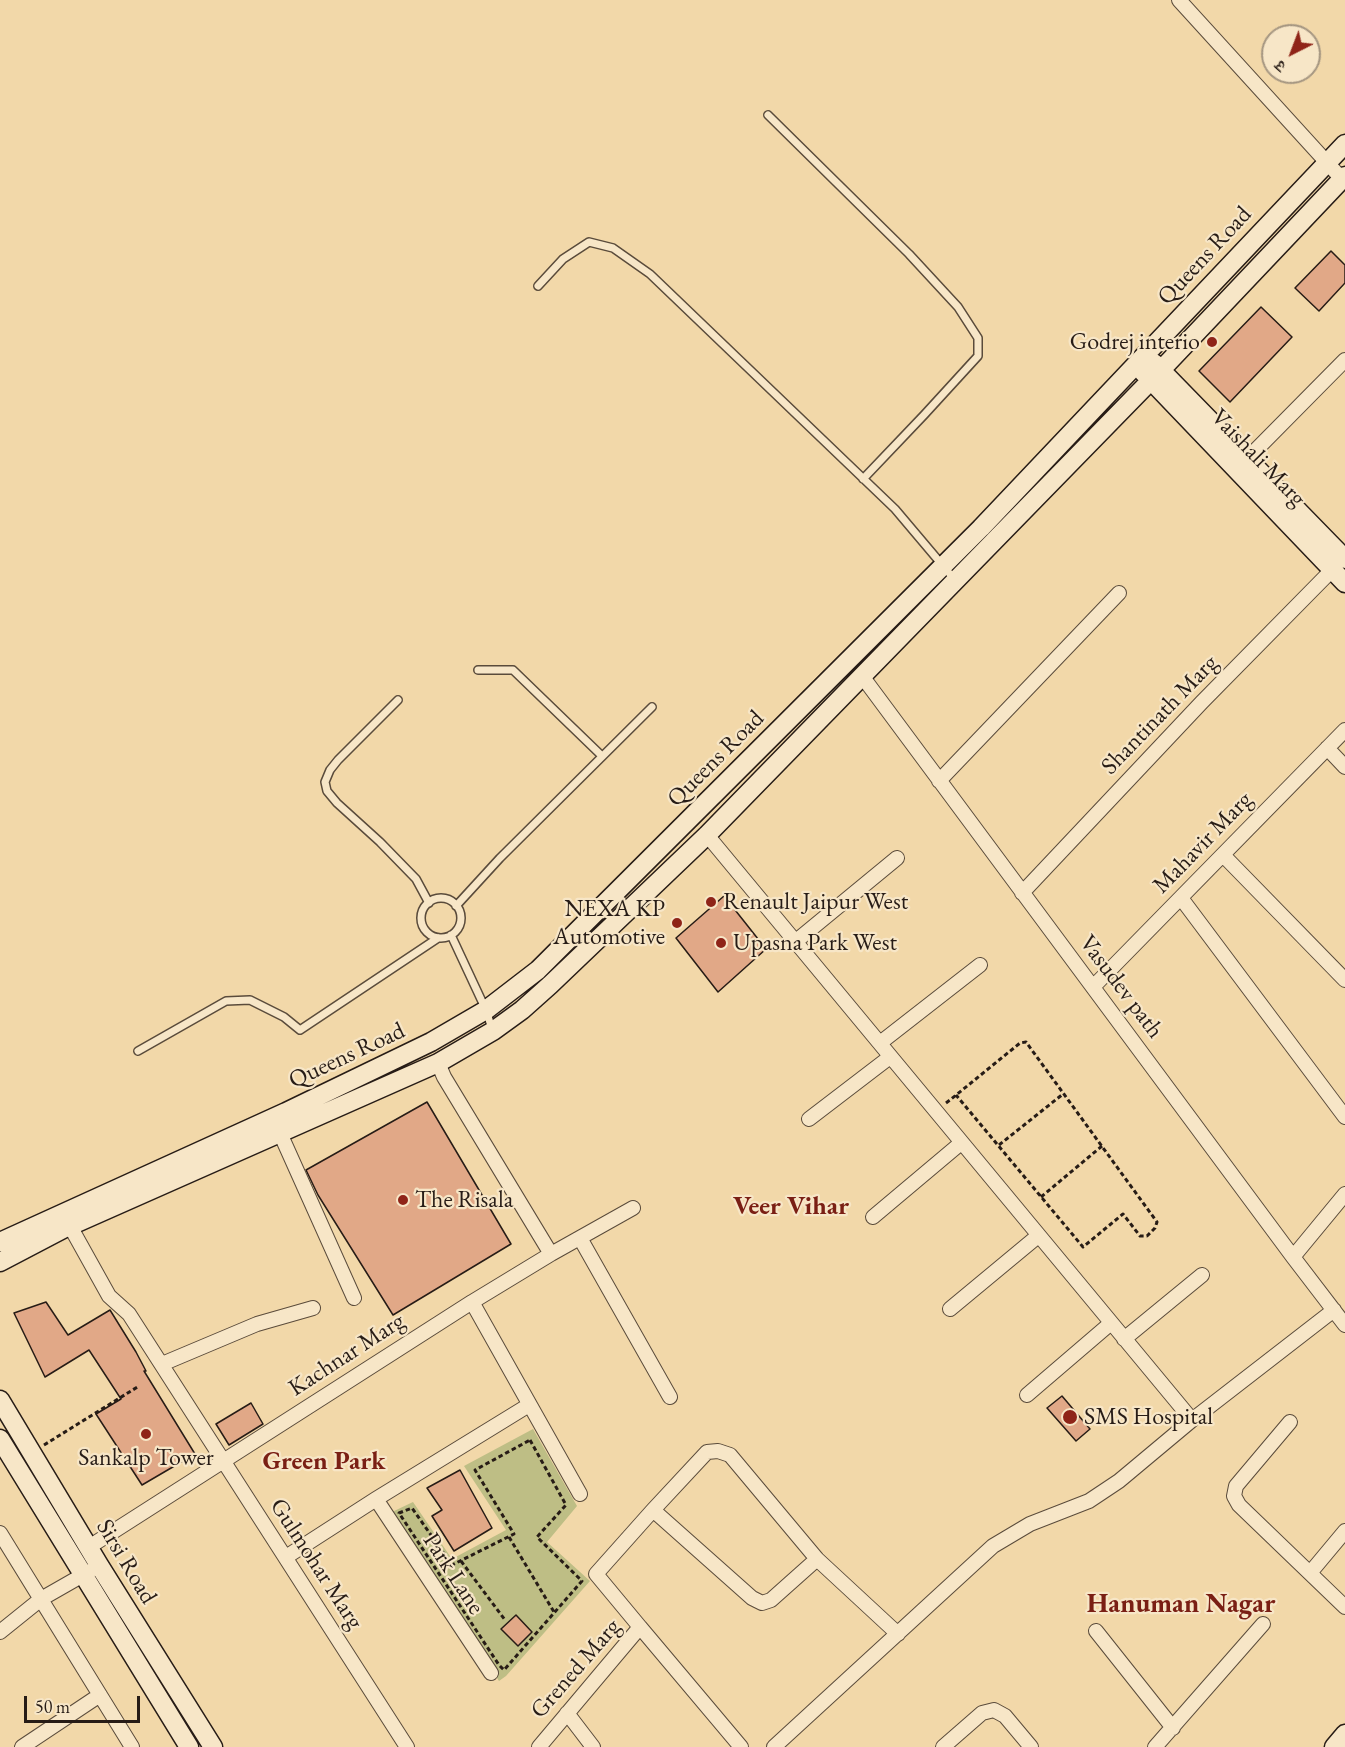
<!DOCTYPE html>
<meta charset="utf-8">
<style>
body{margin:0}
#map{position:relative;width:1345px;height:1747px;overflow:hidden;background:#f2d8a9;font-family:"EB Garamond","Noto Serif Devanagari",serif}
canvas{display:block}
.north{position:absolute;left:1261px;top:24px;width:60px;height:60px;box-sizing:border-box;background:#f7e6c7;border:2px solid #a49580;border-radius:50%;rotate:222deg;font-size:16px;font-weight:700;line-height:24px;text-align:center;color:#271c16}
.north::after{content:'';display:block;margin:auto;width:21px;height:27px;background:#8f2418;clip-path:polygon(50% 0,100% 100%,50% 72%,0 100%)}
.scale{position:absolute;left:24px;top:1696px;width:116px;height:27px;box-sizing:border-box;border:3px solid #271c16;border-top:0;padding-left:8px;font-size:18px;line-height:21px;white-space:nowrap;color:#271c16;-webkit-text-stroke:4px #f7e6c7;paint-order:stroke}
</style>
<div id="map">
<canvas width="1345" height="1747"></canvas>
<div class="north">उ</div>
<div class="scale">50 m</div>
</div>
<script>
const context = document.querySelector('canvas').getContext('2d');
context.lineJoin = 'round';
function fill(path, color) { context.fillStyle = color; context.fill(path, 'evenodd'); }
function stroke(path, color, width, dash) { context.strokeStyle = color; context.lineWidth = width; context.lineCap = dash ? 'butt' : 'round'; context.setLineDash(dash || []); context.stroke(path); }
function write(font, color, halo, rows, align = 'center') {
  context.font = font + ' "EB Garamond",serif'; context.lineWidth = 4.5; context.setLineDash([]); context.textBaseline = 'middle'; context.strokeStyle = halo; context.fillStyle = color; for (const [text, x, y, turn = 0] of rows) {
    context.save(); context.translate(x, y); context.rotate((+turn || 0) * Math.PI / 180); context.textAlign = isNaN(turn) ? turn : align; if (halo) context.strokeText(text, 0, 0); context.fillText(text, 0, 0); context.restore();
  }
}
fill(new Path2D(`
 M533,1429L577,1506L547,1542L590,1581L506,1676L499,1681L392,1512L413,1502L452,1559L506,1530L464,1466Z`), '#bebe85');
const building = new Path2D(`
 M1331,251L1345,265V283L1319,311L1295,288Z
 M1261,307L1292,337L1230,402L1199,371Z
 M724,896L766,949L718,992L676,938Z
 M427,1102L511,1244L393,1315L318,1195L306,1170Z
 M46,1302L68,1335L110,1310L136,1352L146,1371H144L195,1454L142,1485L96,1414L121,1399L89,1350L45,1377L14,1313Z
 M1062,1396L1090,1429L1076,1441L1047,1408Z
 M251,1403L263,1424L229,1445L216,1424Z
 M460,1470L492,1528L454,1551L432,1516L442,1510L427,1488Z
 M516,1615L532,1632L518,1646L501,1629Z`);
fill(building, '#e1a887');
stroke(building, '#271c16', 1.5);
const lane = new Path2D(`
 M768,115L909,254L958,307L978,338V356L924,415L863,479
 M538,286L563,259L589,242L613,248L650,274L895,509L955,580
 M478,670H513L602,756
 M398,700L338,760L330,770L325,782L327,791L337,803L380,842L416,879L429,903
 M421 918a20 20 0 1 1 40 0a20 20 0 1 1-40 0Z
 M456,906L500,858L652,707
 M451,935L486,1010L492,1029
 M138,1051L226,1001L250,1000L284,1017L300,1030L438,938`);
const street = new Path2D(`
 M1179,0L1342,179
 M1248,458L1345,360
 M862,676L1293,1257L1345,1325
 M1327,748L1345,767
 M939,781L1119,593
 M707,835L1192,1420
 M1223,855L1345,980
 M1022,893L1202,702L1332,570
 M1181,898L1345,1117
 M795,942L897,858
 M1093,987L1345,730
 M880,1043L980,965
 M438,1063L444,1077L551,1254
 M809,1119L890,1057
 M280,1133L354,1298
 M873,1217L961,1143
 M70,1226L109,1296L129,1314L407,1747
 M580,1238L670,1397
 M1293,1257L1345,1194
 M472,1302L580,1494
 M950,1309L1038,1236
 M1124,1339L1202,1275
 M162,1364L257,1324L313,1308
 M1027,1395L1111,1323
 M1290,1422L1236,1486L1234,1496L1239,1505L1345,1607
 M376,1499L491,1673
 M653,1510L752,1598L762,1603L771,1600L817,1559
 M0,1533L132,1747
 M89,1547L472,1302L551,1254L633,1208
 M286,1557L376,1499L529,1405
 M1310,1573L1345,1531
 M640,1627L596,1574L653,1510L707,1452L718,1451L730,1455L817,1559L898,1634
 M1096,1631L1173,1728
 M0,1632L41,1599L90,1571
 M567,1713L593,1747
 M22,1747L100,1695
 M539,1747L640,1627L741,1747
 M774,1747L993,1546L1030,1524L1089,1501L1119,1481L1192,1420L1334,1310
 M943,1747L982,1713L994,1710L1005,1716L1031,1747
 M1155,1747L1263,1624`);
const secondary = new Path2D(`
 M1154,363L1345,559
 M1143,372L1345,583
 M0,1242L286,1112L431,1042L486,1010L538,970L981,528L1345,144
 M0,1262L63,1229L438,1063L493,1031L522,1010L550,985L707,835L1161,370L1345,176
 M0,1400L99,1565L213,1747
 M0,1439L189,1747
 M1334,1747L1345,1734`);
stroke(lane, '#5a4b3b', 10);
stroke(street, '#5a4b3b', 16);
stroke(secondary, '#271c16', 21);
stroke(new Path2D(`
 M946,1103L950,1100L1020,1043L1026,1042L1157,1222L1155,1228L1147,1236H1140L1123,1214L1083,1247L956,1095
 M999,1145L1063,1094
 M1041,1197L1102,1146
 M530,1440L566,1505L537,1537L582,1581L504,1670L499,1665L399,1513L412,1508L452,1565L514,1534L475,1470Z
 M44,1445L139,1386
 M509,1537L554,1612
 M461,1561L505,1620`), '#271c16', 3, [4.5, 3]);
stroke(lane, '#f7e6c7', 7);
stroke(street, '#f7e6c7', 14);
stroke(secondary, '#f7e6c7', 18);
for (const [x, y, r, color] of [
 [1212,342,6,"#8f2418"],
 [711,902,6,"#8f2418"],
 [677,923,6,"#8f2418"],
 [721,943,6,"#8f2418"],
 [403,1200,6,"#8f2418"],
 [1070,1417,8,"#8f2418"],
 [146,1434,6,"#8f2418"]
]) { const dot = new Path2D(); dot.arc(x, y, r, 0, 2 * Math.PI); context.fillStyle = color; context.fill(dot); stroke(dot, '#f7e6c7', 2); }
write('24px', '#271c16', '#f7e6c7', [
 ["Queens Road",1205,256,-47],
 ["Vaishali Marg",1258,458,46],
 ["Shantinath Marg",1160,715,-46],
 ["Queens Road",716,759,-45],
 ["Mahavir Marg",1203,843,-46],
 ["Vasudev path",1121,987,53],
 ["Queens Road",347,1056,-25],
 ["Kachnar Marg",347,1355,-33],
 ["Sirsi Road",126,1562,59],
 ["Gulmohar Marg",316,1564,57],
 ["Park Lane",453,1574,57],
 ["Grened Marg",576,1669,-49]
]);
write('24px', '#271c16', '#f7e6c7', [
 ["Godrej interio",1200,342,"right"],
 ["Renault Jaipur West",723,902],
 ["NEXA KP",665,909,"right"],
 ["Automotive",665,937,"right"],
 ["Upasna Park West",733,943],
 ["The Risala",415,1200],
 ["SMS Hospital",1084,1417],
 ["Sankalp Tower",146,1458,"center"]
], 'left');
write('bold 26px', '#7a1f14', '#f7e6c7', [
 ["Veer Vihar",791,1207],
 ["Green Park",324,1462]
]);
write('bold 27px', '#7a1f14', '#f7e6c7', [
 ["Hanuman Nagar",1181,1605]
]);
</script>
